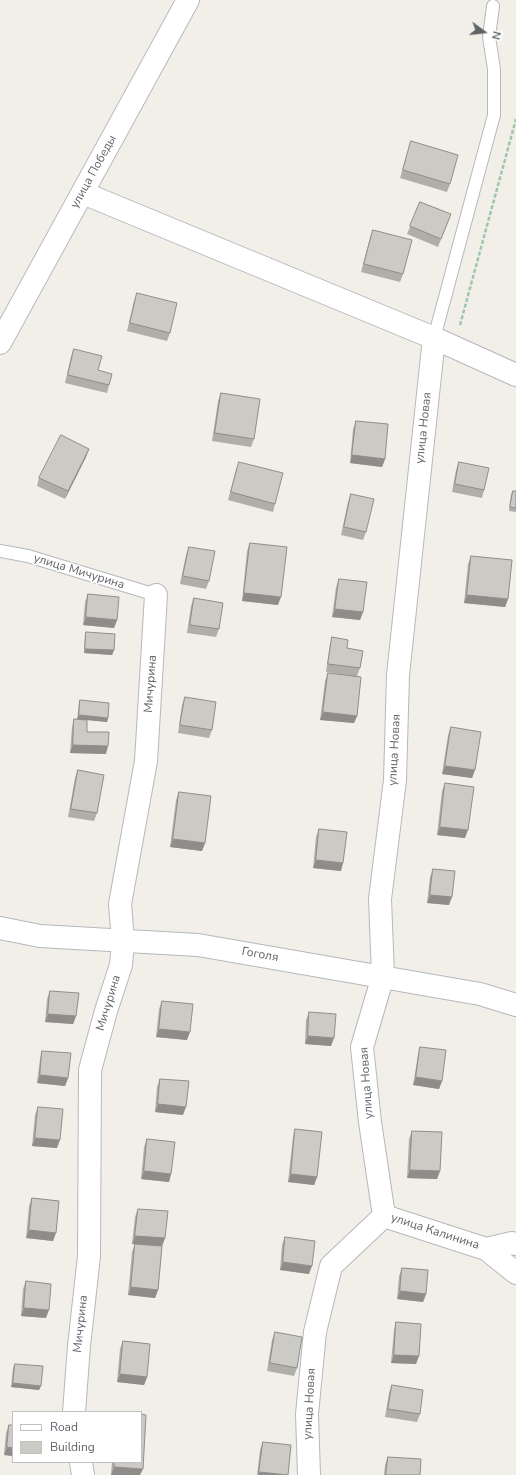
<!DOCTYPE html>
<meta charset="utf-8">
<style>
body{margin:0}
#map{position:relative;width:516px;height:1475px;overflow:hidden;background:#f1efe8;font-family:"Nunito Sans",sans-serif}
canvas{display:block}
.legend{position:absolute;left:12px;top:1411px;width:130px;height:52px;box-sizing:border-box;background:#fff;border:1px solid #bfc1c3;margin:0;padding:5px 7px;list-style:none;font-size:12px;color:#5f6368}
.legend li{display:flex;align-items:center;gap:8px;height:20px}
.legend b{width:20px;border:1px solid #bfc1c3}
.north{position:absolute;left:464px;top:12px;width:40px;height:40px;-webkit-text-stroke:3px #fff;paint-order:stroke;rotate:105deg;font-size:11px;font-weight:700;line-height:16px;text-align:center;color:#5f6368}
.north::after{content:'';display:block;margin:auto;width:14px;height:18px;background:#5f6368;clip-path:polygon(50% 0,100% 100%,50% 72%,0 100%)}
</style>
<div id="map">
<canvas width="516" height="1475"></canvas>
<ul class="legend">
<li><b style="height:5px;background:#fff"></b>Road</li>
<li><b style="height:11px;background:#cccac5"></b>Building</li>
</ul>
<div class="north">N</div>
</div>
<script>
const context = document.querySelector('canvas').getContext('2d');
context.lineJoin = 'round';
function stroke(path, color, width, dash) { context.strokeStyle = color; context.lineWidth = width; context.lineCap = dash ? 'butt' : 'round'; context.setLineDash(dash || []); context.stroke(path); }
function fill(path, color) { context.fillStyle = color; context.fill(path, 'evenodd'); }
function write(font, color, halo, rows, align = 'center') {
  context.font = font + ' "Nunito Sans",sans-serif'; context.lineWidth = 3; context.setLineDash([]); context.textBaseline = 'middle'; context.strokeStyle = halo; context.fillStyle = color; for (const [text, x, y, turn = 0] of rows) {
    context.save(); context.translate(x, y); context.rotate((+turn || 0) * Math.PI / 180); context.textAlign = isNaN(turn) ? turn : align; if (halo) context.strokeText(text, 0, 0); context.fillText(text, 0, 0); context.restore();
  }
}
const lane = new Path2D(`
 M434,338L494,115V69L489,37L493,6
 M0,551L28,556L156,595`);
const street = new Path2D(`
 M83,193L434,338L516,375
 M0,928L40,936L198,945L480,994L516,1005
 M384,1216L486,1249L516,1273
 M486,1249L512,1243L516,1244
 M74,1412L79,1346L89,1256L90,1070L106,1011L121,965L123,941L120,904L146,761L156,595
 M81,1462L83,1475
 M309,1475L307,1414L315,1332L331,1266L384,1216L370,1122L362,1047L383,976L380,899L395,780L398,675L434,338`);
const secondary = new Path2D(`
 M0,343L188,0`);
stroke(lane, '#b5b8bc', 14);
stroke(street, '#b5b8bc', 24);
stroke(secondary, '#b6babf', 24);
stroke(new Path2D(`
 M460,325L516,119`), '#9cc7a9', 2.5, [4, 2]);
stroke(lane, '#fff', 12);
stroke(street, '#fff', 22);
stroke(secondary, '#fff', 22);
fill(new Path2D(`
 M411,141L450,184L447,192L400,178Z
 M420,202L451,214L438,247L407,234Z
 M373,230L403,274L400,282L361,272L370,238Z
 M137,293L170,333L167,341L127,331L134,301Z
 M74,349L98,370L109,385L107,393L65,383L71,357Z
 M221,393L254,439L251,447L212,441L218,401Z
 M356,421L385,459L382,467L350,463L353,429Z
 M89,449L86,457L65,499L37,486L39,478Z
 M239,462L275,504L273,512L228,500L236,470Z
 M459,462L484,490L482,498L452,492L456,470Z
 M513,491H516V512L509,511L511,495Z
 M351,494L366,532L363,540L341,535L348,502Z
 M250,543L278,605L242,601L247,551Z
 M189,547L209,581L206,589L180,584L186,555Z
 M471,556L508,599L505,607L464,603L468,564Z
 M339,579L363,612L360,620L332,617L336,587Z
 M88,594L117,620L114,628L83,625L85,602Z
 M194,598L219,629L216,637L187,633L191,606Z
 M86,632L114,650L112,655L84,653L85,636Z
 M332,637L347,648L360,668L357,676V716L354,723L320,720L325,681L328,673L353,676L326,672L330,645Z
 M185,697L212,730L209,738L178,733L182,705Z
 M80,700L108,718L107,722L87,720V732L106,754L70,753L72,727L74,719H77L79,704Z
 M451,727L475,770L472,778L442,774L448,735Z
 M78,770L97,813L94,821L68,817L75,778Z
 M445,783L465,838L437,835L442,791Z
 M179,792L205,843L202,851L170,847L176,800Z
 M319,829L341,871L313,868L316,837Z
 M433,869L449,905L427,903L430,877Z
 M50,991L76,1016L73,1024L45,1022L47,999Z
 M162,1001L187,1040L156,1037L159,1009Z
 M309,1012L331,1046L305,1044L306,1020Z
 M420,1047L442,1081L439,1089L413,1085L418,1055Z
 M42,1051L68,1078L65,1086L37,1083L40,1059Z
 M160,1079L183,1115L155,1112L157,1087Z
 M38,1107L57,1148L32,1146L35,1115Z
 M295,1129L317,1177L314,1185L288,1182L293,1137Z
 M412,1131L440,1171L437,1179L407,1178L409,1139Z
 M147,1139L171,1174L169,1182L141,1179L144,1147Z
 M32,1198L53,1241L26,1238L29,1206Z
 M138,1209L165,1238L162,1246L158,1290L155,1298L128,1295L132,1252L135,1244H132L135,1217Z
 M285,1237L309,1274L280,1270L282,1245Z
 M402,1268L426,1294L423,1302L397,1299L399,1276Z
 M26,1281L46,1318L21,1316L23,1289Z
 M396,1322L416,1364L391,1363L394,1330Z
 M275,1332L297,1368L294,1376L267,1371L272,1340Z
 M123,1341L147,1377L144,1385L117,1382L120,1349Z
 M15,1364L39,1390L11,1387L13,1368Z
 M392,1385L420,1414L417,1422L385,1417L389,1393Z
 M9,1425H13V1456L4,1455L6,1433Z
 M263,1442L288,1475H257L260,1450Z
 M388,1457L420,1475H384L385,1465Z
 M112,1462H141L111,1475Z`), '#afaea9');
fill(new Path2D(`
 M89,449L86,457L65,499L68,491Z
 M352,455L385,459L382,467L350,463Z
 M244,593L281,597L278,605L242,601Z
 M467,595L508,599L505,607L464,603Z
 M335,609L363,612L360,620L332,617Z
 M86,617L117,620L114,628L83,625Z
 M85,649L114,650L112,655L84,653Z
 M323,712L357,716L354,723L320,720Z
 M79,715L108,718L107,722L77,719Z
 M73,745L108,746L106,754L70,753Z
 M445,766L475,770L472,778L442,774Z
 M440,827L468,830L465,838L437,835Z
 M173,839L205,843L202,851L170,847Z
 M316,860L343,863L341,871L313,868Z
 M430,895L452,897L449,905L427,903Z
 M48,1014L76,1016L73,1024L45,1022Z
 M159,1029L190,1032L187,1040L156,1037Z
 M308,1036L334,1038L331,1046L305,1044Z
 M40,1075L68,1078L65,1086L37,1083Z
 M416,1077L442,1081L439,1089L413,1085Z
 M158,1104L186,1107L183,1115L155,1112Z
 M35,1138L60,1140L57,1148L32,1146Z
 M410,1170L440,1171L437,1179L407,1178Z
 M144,1171L171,1174L169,1182L141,1179Z
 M291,1174L317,1177L314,1185L288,1182Z
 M29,1230L56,1233L53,1241L26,1238Z
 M135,1236L165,1238L162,1246L132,1244Z
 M283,1262L312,1266L309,1274L280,1270Z
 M131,1287L158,1290L155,1298L128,1295Z
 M400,1291L426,1294L423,1302L397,1299Z
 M24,1308L49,1310L46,1318L21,1316Z
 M394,1355L419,1356L416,1364L391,1363Z
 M120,1374L147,1377L144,1385L117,1382Z
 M13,1383L41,1386L39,1390L11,1387Z
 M7,1447L13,1448V1456L4,1455Z
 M114,1467L143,1469L140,1475H111Z
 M259,1472L287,1475H258Z`), '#8f8d8a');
const building = new Path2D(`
 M411,141L458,155L450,184L403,170Z
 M420,202L451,214L441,239L410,226Z
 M373,230L412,240L403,274L364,264Z
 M137,293L177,303L170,333L130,323Z
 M74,349L102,356L98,370L112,374L109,385L68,375Z
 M221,393L260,399L254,439L215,433Z
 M356,421L388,424L385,459L352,455Z
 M61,435L89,449L68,491L39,478Z
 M239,462L283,473L275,504L231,492Z
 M459,462L489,468L484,490L455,484Z
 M513,491H516V508L510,507Z
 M351,494L374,499L366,532L344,527Z
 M250,543L287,547L281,597L244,593Z
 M189,547L215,551L209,581L183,576Z
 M471,556L512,560L508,599L467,595Z
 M339,579L367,582L363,612L335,609Z
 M88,594L119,597L117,620L86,617Z
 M194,598L223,603L219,629L190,625Z
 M86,632L115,634L114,650L85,649Z
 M332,637L348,640L347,648L363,651L360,668L328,664Z
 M328,673L361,677L357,716L323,712Z
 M185,697L216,702L212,730L180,725Z
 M80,700L109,703L108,718L79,715Z
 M74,719L87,720V732H109L108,746L73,745Z
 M451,727L481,732L475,770L445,766Z
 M78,770L104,775L97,813L71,809Z
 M445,783L474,787L468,830L440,827Z
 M179,792L211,796L205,843L173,839Z
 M319,829L347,832L343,863L316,860Z
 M433,869L455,871L452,897L430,895Z
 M50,991L79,993L76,1016L48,1014Z
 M162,1001L193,1004L190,1032L159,1029Z
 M309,1012L336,1014L334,1038L308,1036Z
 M420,1047L446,1050L442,1081L416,1077Z
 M42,1051L71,1053L68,1078L40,1075Z
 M160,1079L189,1081L186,1107L158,1104Z
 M38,1107L63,1109L60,1140L35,1138Z
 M295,1129L322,1132L317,1177L291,1174Z
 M412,1131L442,1132L440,1171L410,1170Z
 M147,1139L175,1142L171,1174L144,1171Z
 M32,1198L59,1201L56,1233L29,1230Z
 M138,1209L168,1211L165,1238L135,1236Z
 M285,1237L315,1241L312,1266L283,1262Z
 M135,1244L162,1246L158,1290L131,1287Z
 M402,1268L428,1270L426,1294L400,1291Z
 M26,1281L51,1284L49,1310L24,1308Z
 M396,1322L421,1324L419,1356L394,1355Z
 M275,1332L302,1337L297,1368L270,1363Z
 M123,1341L150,1344L147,1377L120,1374Z
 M15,1364L43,1366L41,1386L13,1383Z
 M392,1385L423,1390L420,1414L388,1409Z
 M141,1414L146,1415L143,1469L114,1467V1462H141Z
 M9,1425H13V1448L7,1447Z
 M263,1442L291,1445L288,1475L259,1472Z
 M388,1457L421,1459L420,1475H386Z`);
fill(building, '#cccac5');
stroke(building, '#8f8d8a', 1);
write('12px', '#5f6368', '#fff', [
 ["улица Победы",94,172,-61],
 ["улица Новая",424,428,-84],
 ["улица Мичурина",79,572,17],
 ["Мичурина",151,684,-86],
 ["улица Новая",395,750,-87],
 ["Гоголя",260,955,10],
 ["Мичурина",109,1003,-73],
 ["улица Новая",367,1083,-94],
 ["улица Калинина",435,1232,18],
 ["Мичурина",81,1324,-84],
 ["улица Новая",310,1404,-87]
]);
</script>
